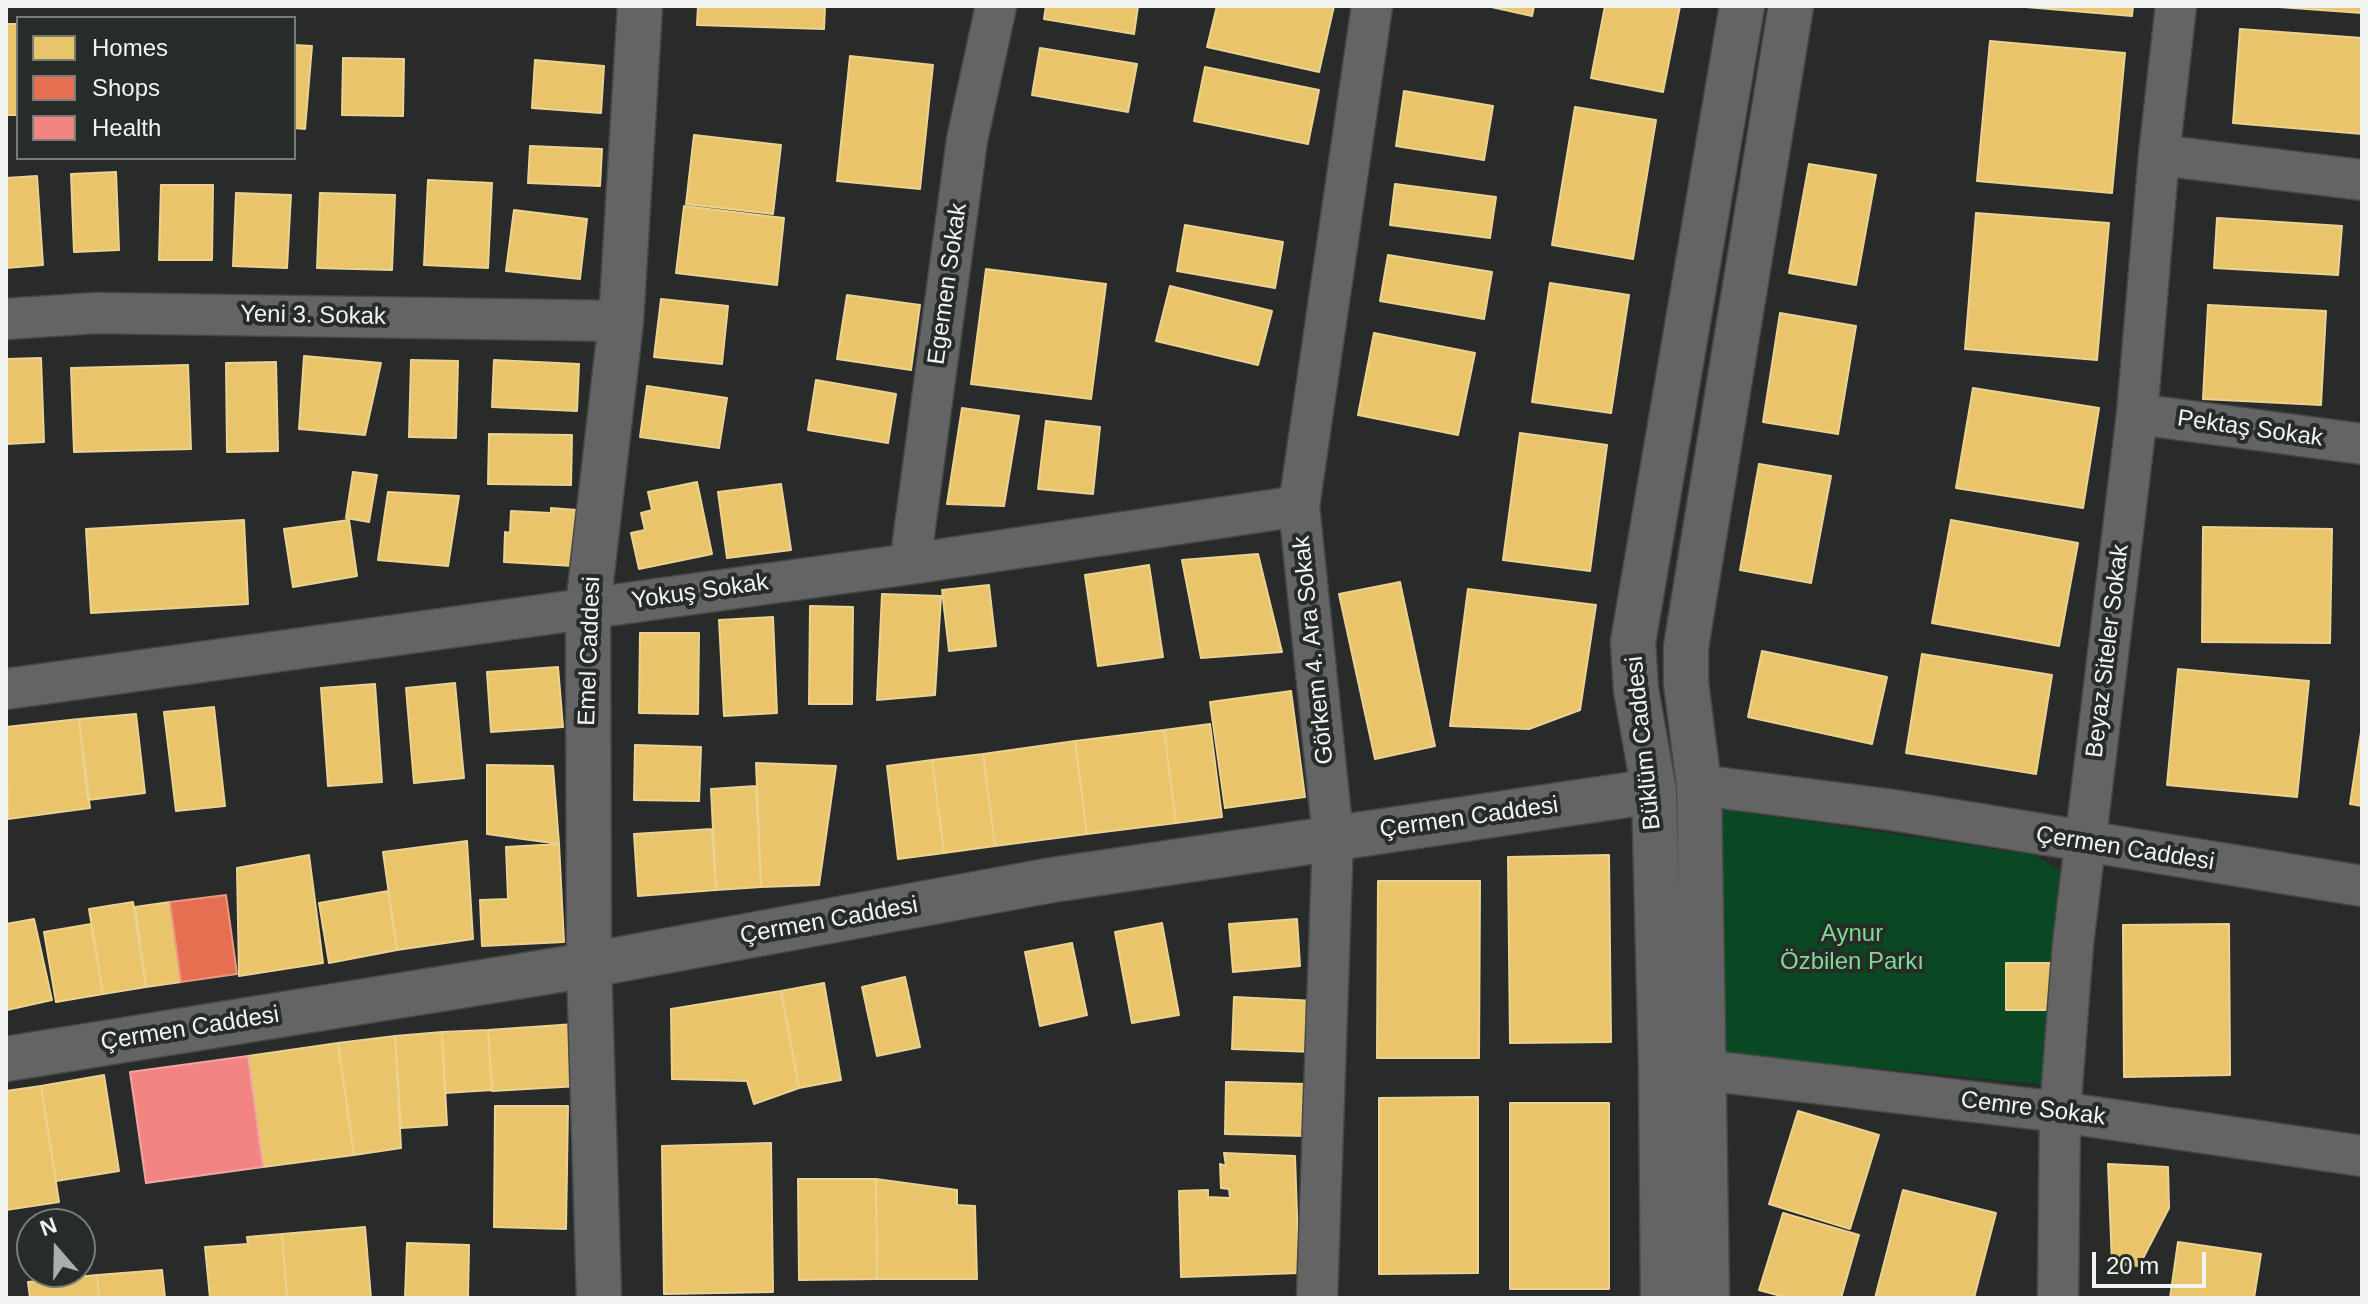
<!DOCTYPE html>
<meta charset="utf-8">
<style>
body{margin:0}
#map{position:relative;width:2368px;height:1304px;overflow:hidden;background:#282b29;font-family:Arial,sans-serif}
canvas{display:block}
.frame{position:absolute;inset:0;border:8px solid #f1f4f1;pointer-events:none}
.legend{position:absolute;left:16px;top:16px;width:280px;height:144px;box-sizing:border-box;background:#272c28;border:2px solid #787c78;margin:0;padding:10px 14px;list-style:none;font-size:24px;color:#f1f4f1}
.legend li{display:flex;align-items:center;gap:16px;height:40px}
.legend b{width:40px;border:2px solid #787c78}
.north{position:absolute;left:16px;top:1208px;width:80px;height:80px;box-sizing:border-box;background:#272c28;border:2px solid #787c78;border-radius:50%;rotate:340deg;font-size:22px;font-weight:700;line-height:32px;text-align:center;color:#f1f4f1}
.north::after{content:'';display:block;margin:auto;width:28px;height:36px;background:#abaeab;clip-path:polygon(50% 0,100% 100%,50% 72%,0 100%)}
.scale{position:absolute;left:2092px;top:1252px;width:114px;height:36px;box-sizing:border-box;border:4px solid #f1f4f1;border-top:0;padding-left:10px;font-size:24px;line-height:28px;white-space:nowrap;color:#f1f4f1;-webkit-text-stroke:6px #272c28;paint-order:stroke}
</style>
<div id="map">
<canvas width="2368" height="1304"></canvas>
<div class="frame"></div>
<ul class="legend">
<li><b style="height:22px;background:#e9c46a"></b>Homes</li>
<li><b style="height:22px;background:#e76f51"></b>Shops</li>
<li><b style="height:22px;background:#f28482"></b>Health</li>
</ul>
<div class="north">N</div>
<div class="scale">20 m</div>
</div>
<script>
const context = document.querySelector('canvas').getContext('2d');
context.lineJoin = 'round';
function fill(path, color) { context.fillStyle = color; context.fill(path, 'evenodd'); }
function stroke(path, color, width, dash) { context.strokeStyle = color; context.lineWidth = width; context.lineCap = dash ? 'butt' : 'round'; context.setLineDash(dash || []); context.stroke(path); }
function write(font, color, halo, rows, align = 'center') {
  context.font = font + ' Arial,sans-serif'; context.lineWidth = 8; context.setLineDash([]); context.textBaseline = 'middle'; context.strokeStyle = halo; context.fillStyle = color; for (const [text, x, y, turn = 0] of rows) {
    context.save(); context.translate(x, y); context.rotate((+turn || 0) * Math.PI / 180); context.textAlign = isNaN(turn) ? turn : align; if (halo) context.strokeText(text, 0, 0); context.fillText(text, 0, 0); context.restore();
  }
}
fill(new Path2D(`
 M1716,808L2034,855L2062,871L2041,1084L1715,1053Z`), '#094822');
const homes = new Path2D(`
 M698,6H825L824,29L697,25Z
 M1046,6H1138L1134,34L1044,19Z
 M1217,6H1334L1319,72L1207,47Z
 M1487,6H1534L1532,16Z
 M1605,6H1680L1663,92L1591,78Z
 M2014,6H2133L2132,16Z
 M2265,6H2362V13Z
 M6,24H18V115H6Z
 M2240,29L2362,38V134L2233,123Z
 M1990,41L2125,53L2112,193L1977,181Z
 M294,45L312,46L305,129L294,128Z
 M1040,48L1137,64L1128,112L1032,95Z
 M850,56L933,65L920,189L837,181Z
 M343,58L404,59L403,116L342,115Z
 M535,60L604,66L601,113L532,108Z
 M1205,67L1319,90L1308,144L1194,121Z
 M1404,91L1493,106L1484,160L1396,146Z
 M1575,107L1656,120L1633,259L1552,245Z
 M694,135L781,145L773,214L686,204Z
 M530,146L602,149L600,186L528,183Z
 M1809,164L1876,175L1856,285L1789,273Z
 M116,172L119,250L74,252L71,174Z
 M37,176L43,265L6,268V178Z
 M428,180L492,183L488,268L424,265Z
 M1395,184L1496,197L1490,238L1390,225Z
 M161,185H213L212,260H159Z
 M236,193L291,195L287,268L233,266Z
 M320,193L395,195L392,270L317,268Z
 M684,206L784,218L777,285L676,273Z
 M514,210L587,219L580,279L506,271Z
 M1976,213L2109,223L2097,360L1965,349Z
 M2217,218L2342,226L2338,275L2214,268Z
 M1185,225L1283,242L1275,288L1177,271Z
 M1388,255L1492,272L1484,319L1380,301Z
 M986,269L1106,284L1091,399L971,384Z
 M1550,283L1629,295L1611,413L1532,402Z
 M1170,286L1272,311L1258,365L1156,341Z
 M847,295L920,305L911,370L837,359Z
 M661,299L728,306L722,364L654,357Z
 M2208,305L2326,311L2321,405L2203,399Z
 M1780,313L1856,326L1838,434L1763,422Z
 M1374,333L1475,353L1458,435L1358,415Z
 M304,356L381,363L365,435L299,429Z
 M41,358L44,442L6,444V359Z
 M411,360L458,361L456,438L409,437Z
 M494,360L579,364L577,411L492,407Z
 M276,362L278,451L227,452L226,363Z
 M188,365L191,449L74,452L71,368Z
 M816,380L896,394L888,443L808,430Z
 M647,386L727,398L719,448L640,437Z
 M1973,388L2099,408L2083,508L1956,488Z
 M962,408L1019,416L1004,506L947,504Z
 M1046,421L1100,427L1093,494L1038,489Z
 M1520,433L1607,445L1590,571L1503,560Z
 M489,434L572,435L571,485L488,484Z
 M1759,464L1831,476L1811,583L1740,570Z
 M353,472L377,475L369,522L346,518Z
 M697,482L712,554L639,569L631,533L645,530L641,513L652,510L648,492Z
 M781,484L791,550L727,558L718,492Z
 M388,492L459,496L448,566L378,560Z
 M551,508L577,510L574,566L504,562L505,532L510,533L511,511L551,513Z
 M244,520L248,604L91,613L86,529Z
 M349,520L357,576L293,587L284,529Z
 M1951,520L2078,543L2059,646L1932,623Z
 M2203,527L2332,529L2330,643L2202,642Z
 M1258,554L1282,652L1201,658L1182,560Z
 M1149,565L1163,657L1098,666L1085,575Z
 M1400,582L1435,746L1375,759L1339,594Z
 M989,585L996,646L949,651L942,590Z
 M1468,589L1596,605L1580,710L1529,729L1450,726Z
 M882,594L941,596L935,695L877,700Z
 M810,606L853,607L852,704H809Z
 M773,617L777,713L724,716L719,620Z
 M640,633H699L698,714L639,713Z
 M1762,651L1887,677L1872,744L1748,717Z
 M1922,654L2052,675L2036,774L1906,753Z
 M558,667L563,727L491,732L487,672Z
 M2178,669L2309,681L2297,797L2167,785Z
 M455,683L464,778L414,783L406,688Z
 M375,684L382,782L328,786L321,688Z
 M1291,691L1305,797L1225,808L1210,702Z
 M214,707L225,806L176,811L164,712Z
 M136,714L145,793L88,800L79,719Z
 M79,719L90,808L8,819L6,727Z
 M1210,724L1222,817L1176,823L1164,730Z
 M2362,726V806L2350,804Z
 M1164,730L1176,823L1087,834L1075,741Z
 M1075,741L1087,834L995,846L983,754Z
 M635,745L701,747L699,801L634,800Z
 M983,754L995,846L944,853L932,760Z
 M932,760L944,853L898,859L887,766Z
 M756,763L836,766L819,885L761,887Z
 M487,765L553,766L559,844L487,834Z
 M756,786L761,887L716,890L711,789Z
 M712,829L716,890L638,896L634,834Z
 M467,841L473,939L397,950L383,852Z
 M559,844L564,942L482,946L480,900L508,899L506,847Z
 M309,855L323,963L239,976L237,868Z
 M1609,855L1611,1042L1510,1043L1508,857Z
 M1378,881H1480L1479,1058H1377Z
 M388,891L397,950L329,963L319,903Z
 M133,902L146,987L103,994L89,909Z
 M170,902L181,982L146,987L135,907Z
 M34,919L52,1000L7,1010L6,924Z
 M1297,919L1300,966L1233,972L1229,924Z
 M1162,923L1179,1015L1132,1023L1115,932Z
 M91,924L103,994L56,1002L44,932Z
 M2229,924L2230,1075L2124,1077L2123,925Z
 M1072,943L1087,1015L1040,1026L1025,952Z
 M2006,963H2054V1010H2006Z
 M905,977L920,1047L877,1056L862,987Z
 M824,983L841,1080L799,1088L781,991Z
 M781,991L799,1088L754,1104L747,1081L672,1079L671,1009Z
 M1234,997L1316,1001L1314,1052L1232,1049Z
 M575,1024L579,1086L492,1091L488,1030Z
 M488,1030L492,1090L445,1093L442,1032Z
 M442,1032L447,1125L401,1128L395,1036Z
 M395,1036L401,1148L354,1155L338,1043Z
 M338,1043L354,1155L263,1167L248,1056Z
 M104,1075L119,1171L56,1181L41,1086Z
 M1226,1082L1307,1084L1306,1136L1225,1134Z
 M41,1086L59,1202L6,1210V1091Z
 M1478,1097V1273L1379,1274V1098Z
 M1510,1103H1609V1289H1510Z
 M495,1106H568L566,1229L494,1227Z
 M1798,1111L1879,1135L1850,1229L1769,1204Z
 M771,1143L773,1292L664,1294L662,1146Z
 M1224,1153L1295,1156L1299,1273L1181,1277L1179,1191L1208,1190V1197L1230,1198L1229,1189L1221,1188L1220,1164L1226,1166Z
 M2108,1164L2168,1167L2169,1208L2139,1266L2112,1264Z
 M798,1179H876L877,1279L799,1280Z
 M876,1179L957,1190V1205L975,1206L977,1279H877Z
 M1903,1190L1996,1213L1974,1298H1875Z
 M1783,1213L1859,1235L1841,1298H1788L1759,1290Z
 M365,1227L371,1298H287L282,1234Z
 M282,1234L287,1298H210L205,1247L248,1244L247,1237Z
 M2178,1242L2261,1254L2254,1298H2170Z
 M407,1243L469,1245L468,1298H405Z
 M162,1270L165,1298H99L97,1275Z
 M97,1275L99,1298H30L28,1282Z`);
fill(homes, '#e9c46a');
stroke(homes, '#ebd292', 2);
const shops = new Path2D(`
 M226,895L237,974L181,982L170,902Z`);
fill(shops, '#e76f51');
stroke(shops, '#ea9781', 2);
const health = new Path2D(`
 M248,1056L263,1167L146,1183L130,1072Z`);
fill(health, '#f28482');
stroke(health, '#f2a6a3', 2);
const minor = new Path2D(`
 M2159,155L2362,180
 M6,319L96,313L621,321
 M2137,414L2362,444
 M910,564L967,140L996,6
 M6,689L910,564L1299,506
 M1699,785L1893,810L2362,886
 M1703,1070L2060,1112L2362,1156
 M1317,1298L1333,837L1299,506L1372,6
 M2058,1298L2060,1112L2073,944L2137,414L2159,155L2176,6`);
const tertiary = new Path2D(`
 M6,1059L589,965L1052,880L1654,791
 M599,1298L589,965L588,607L621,321L640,6`);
const secondary = new Path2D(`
 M1663,1298L1661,1064L1654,791L1636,690L1633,642L1742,6
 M1707,1298L1699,785L1686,683V647L1791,6`);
stroke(minor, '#464947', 43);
stroke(tertiary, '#464947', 47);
stroke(secondary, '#464947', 47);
stroke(minor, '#636463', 40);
stroke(tertiary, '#636463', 44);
stroke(secondary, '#636463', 44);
write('24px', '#f1f4f1', '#272c28', [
 ["Egemen Sokak",948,284,-82],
 ["Yeni 3. Sokak",313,316,1],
 ["Pektaş Sokak",2250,429,8],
 ["Yokuş Sokak",700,592,-8],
 ["Görkem 4. Ara Sokak",1314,650,-96],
 ["Emel Caddesi",590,651,-88],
 ["Beyaz Siteler Sokak",2108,651,-83],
 ["Büklüm Caddesi",1644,743,-96],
 ["Çermen Caddesi",1469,818,-8],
 ["Çermen Caddesi",2125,849,9],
 ["Çermen Caddesi",829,921,-10],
 ["Çermen Caddesi",190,1029,-9],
 ["Cemre Sokak",2033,1109,7]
]);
write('24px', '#7fd995', '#272c28', [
 ["Aynur",1852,934],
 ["Özbilen Parkı",1852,962]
]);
</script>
